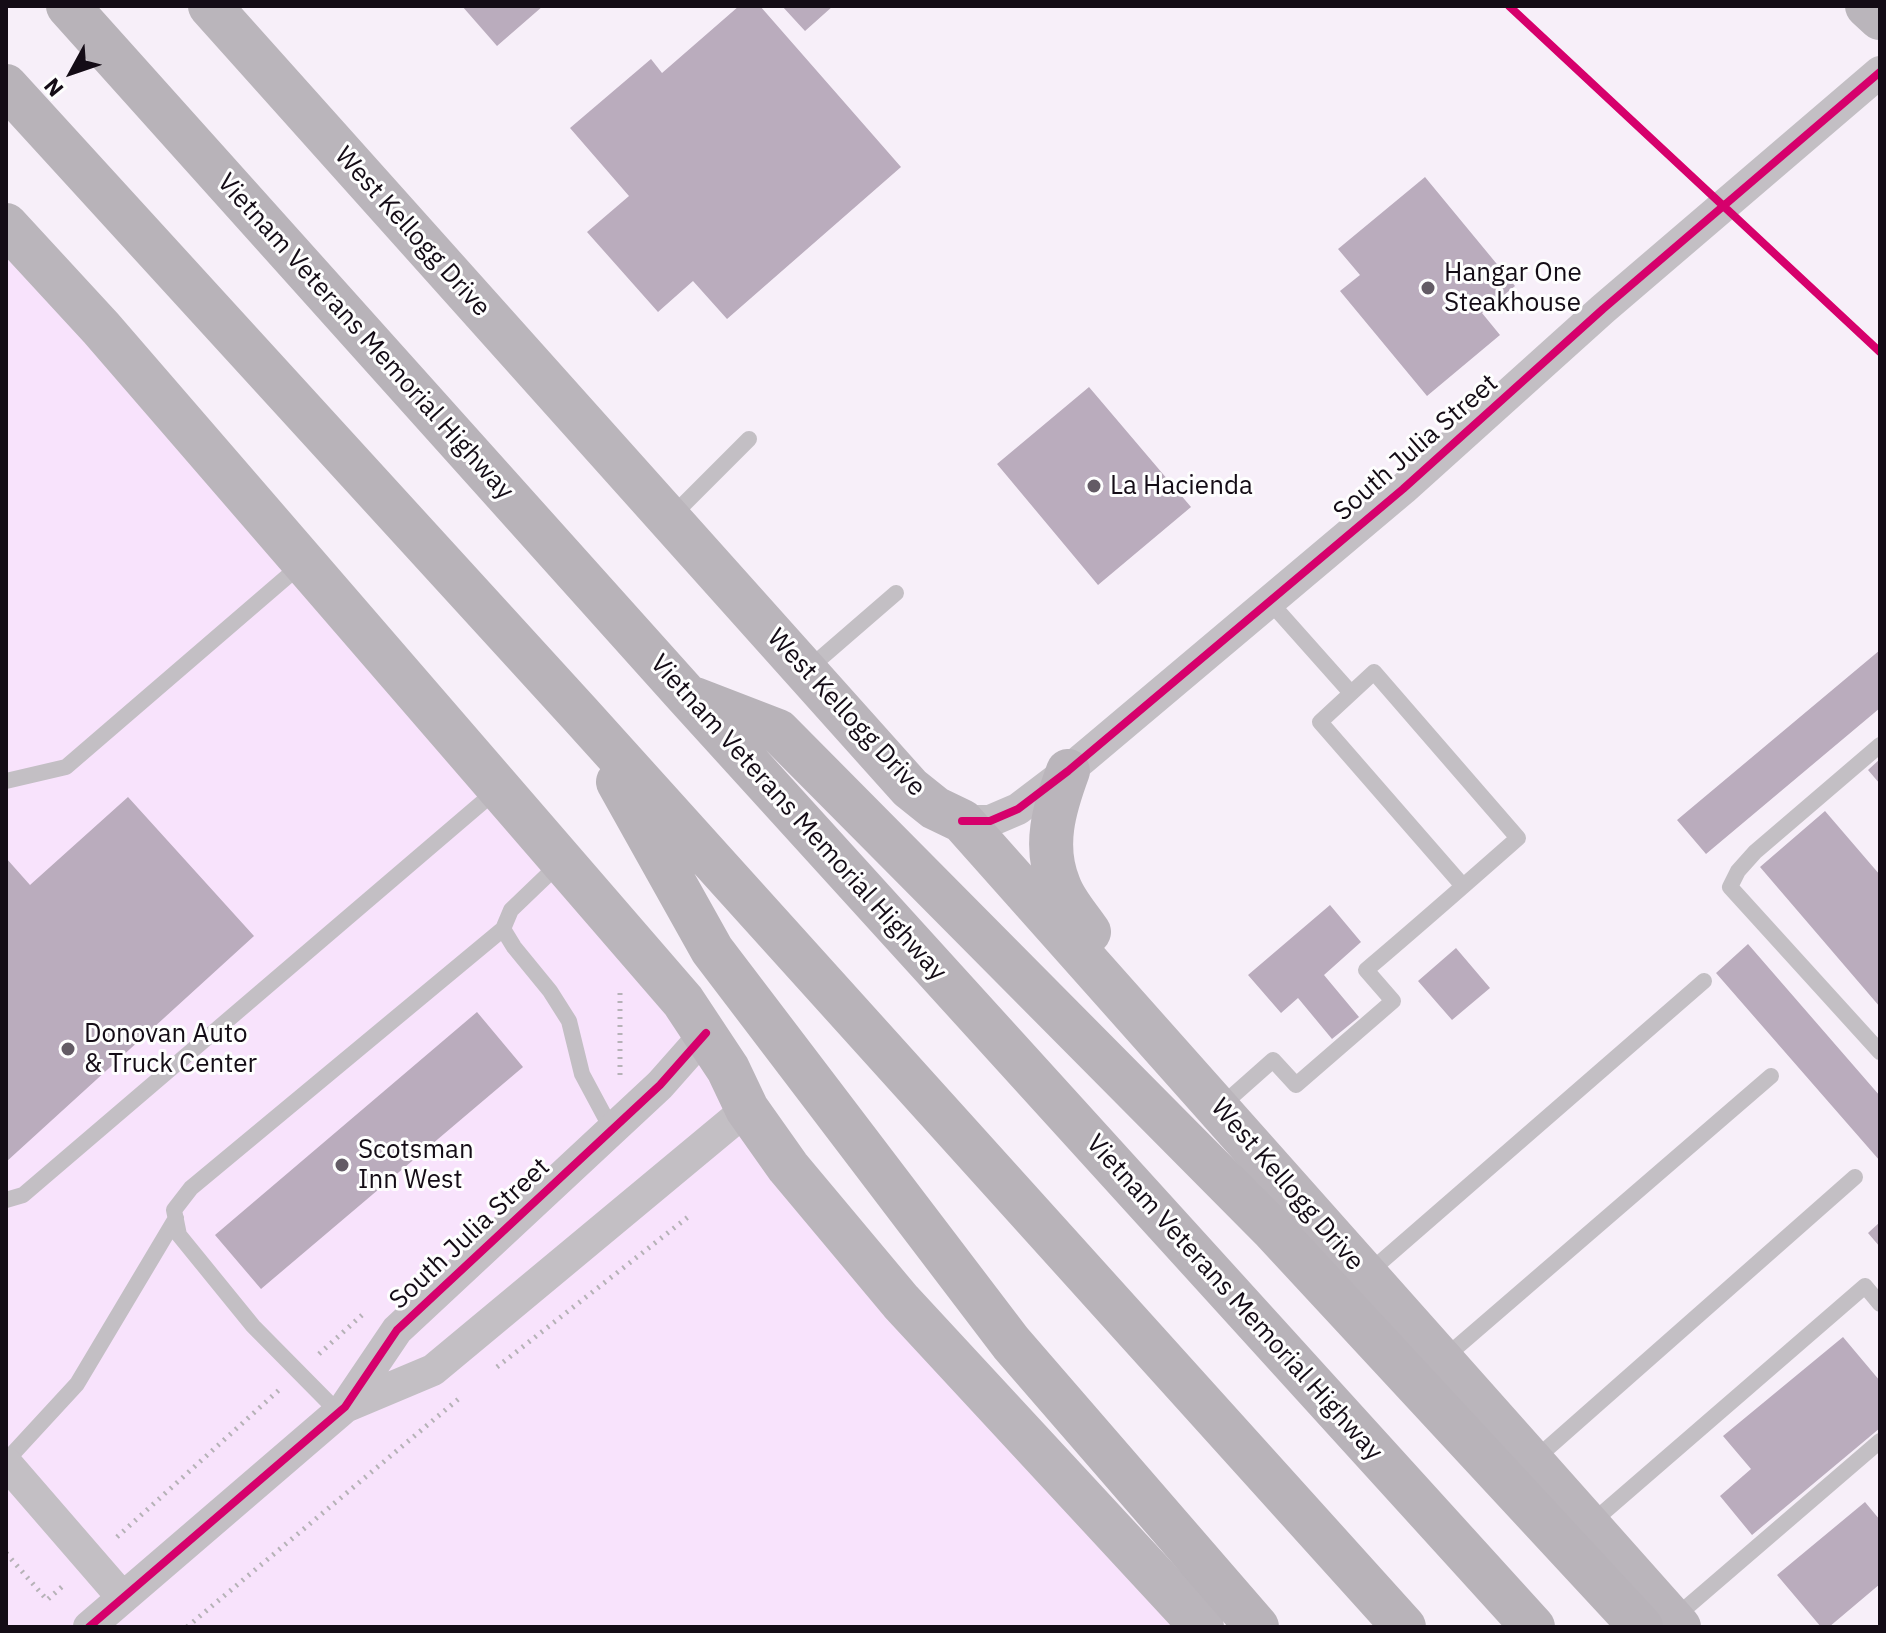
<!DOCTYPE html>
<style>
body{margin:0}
#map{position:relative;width:1886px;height:1633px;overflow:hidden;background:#f7eff9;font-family:"IBM Plex Sans",sans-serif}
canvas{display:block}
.frame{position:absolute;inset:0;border:8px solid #140c16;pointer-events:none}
.north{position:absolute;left:32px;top:32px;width:80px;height:80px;-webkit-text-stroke:6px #fefefe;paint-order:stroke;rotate:230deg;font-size:22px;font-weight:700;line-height:32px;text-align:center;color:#140c16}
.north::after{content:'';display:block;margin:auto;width:28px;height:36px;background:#140c16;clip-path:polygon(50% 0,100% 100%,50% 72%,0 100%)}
</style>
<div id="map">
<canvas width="1886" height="1633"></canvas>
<div class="frame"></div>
<div class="north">N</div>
</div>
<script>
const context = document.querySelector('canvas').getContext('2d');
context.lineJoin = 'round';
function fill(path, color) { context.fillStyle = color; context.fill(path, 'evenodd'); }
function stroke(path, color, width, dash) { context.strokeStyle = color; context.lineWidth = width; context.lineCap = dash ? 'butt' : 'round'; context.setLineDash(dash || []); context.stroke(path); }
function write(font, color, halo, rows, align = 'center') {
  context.font = font + ' "IBM Plex Sans",sans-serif'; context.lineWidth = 6; context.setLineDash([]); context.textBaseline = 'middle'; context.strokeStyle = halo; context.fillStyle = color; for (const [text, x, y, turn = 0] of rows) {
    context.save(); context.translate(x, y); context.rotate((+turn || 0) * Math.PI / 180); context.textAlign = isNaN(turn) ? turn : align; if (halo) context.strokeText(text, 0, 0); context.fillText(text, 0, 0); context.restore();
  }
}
fill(new Path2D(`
 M6,245L747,1109L1204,1627H6Z`), '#f8e3fc');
fill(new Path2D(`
 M462,6H543L497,46Z
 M739,6H760L901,167L727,319L693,281L658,312L587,232L629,196L570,128L651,59L662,73Z
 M782,6H833L805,31Z
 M1425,177L1515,286L1482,313L1500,335L1427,396L1340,291L1360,275L1338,249Z
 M1089,387L1191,507L1098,585L997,464Z
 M1880,650V708L1706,854L1677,820Z
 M1880,759V784L1868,770Z
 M128,797L254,936L6,1162V858L30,885Z
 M1825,811L1880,875V1007L1760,867Z
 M1330,905L1361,942L1324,975L1359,1017L1332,1039L1298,998L1281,1013L1248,975Z
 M1748,944L1880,1096V1161L1716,973Z
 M1456,948L1490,988L1452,1020L1418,981Z
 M477,1012L523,1067L261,1289L215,1235Z
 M1880,1222V1247L1868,1233Z
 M1843,1337L1880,1381V1428L1752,1535L1720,1496L1751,1469L1723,1436Z
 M1865,1502L1880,1520V1584L1829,1627H1821L1777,1575Z`), '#baacbd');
stroke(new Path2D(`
 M620,1075V993
 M319,1354L362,1315
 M497,1367L688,1217
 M117,1537L279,1390
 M6,1553L47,1600L65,1584
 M187,1627L462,1396`), '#b6b2b7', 5, [2, 6]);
stroke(new Path2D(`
 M671,517L749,439
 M1270,602L1351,693
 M807,670L896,593
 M1880,745L1755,852L1738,871L1730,887L1880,1052
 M6,781L66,767L303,563
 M561,862L511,910L503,929L514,947L550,991L569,1021L582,1074L612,1130
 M1220,1107L1273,1060L1296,1085L1393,1001L1366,970C1417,927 1468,882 1518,838L1374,672L1320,722L1463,886
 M6,1200L23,1195L498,789
 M1367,1274L1704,981
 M1443,1359L1771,1076
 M338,1412L253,1326L179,1235L174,1210L191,1188L503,929
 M6,1461L77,1384L176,1218
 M1533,1461L1855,1177
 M1590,1524L1865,1286L1880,1304
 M1673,1619L1880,1441`), '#c3bfc4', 16);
stroke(new Path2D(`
 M962,821H990L1018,809L1068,771L1403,489L1603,309L1880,72
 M345,1407L433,1370L747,1109
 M6,1463L123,1598
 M89,1627L345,1407L397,1330L660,1085L706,1033`), '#c3bfc4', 32);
stroke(new Path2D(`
 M210,6L910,788L935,808L962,821L1679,1627
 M1867,6L1880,18
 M6,225L101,328L683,1001L728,1069L747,1109L788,1167L901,1302L1202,1627
 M1068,771C1054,809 1043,846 1059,885C1065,902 1079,917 1089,932`), '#bab5bb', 44);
stroke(new Path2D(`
 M68,6L687,696L1533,1627
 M6,86L579,713L1404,1627
 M695,699L778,731L1273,1230L1641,1627
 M618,782L712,950L1011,1343L1257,1627`), '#b8b3b9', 44);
stroke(new Path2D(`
 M1509,6L1880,352
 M962,821H990L1018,809L1068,771L1403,489L1603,309L1880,72
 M89,1627L345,1407L397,1330L660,1085L706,1033`), '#d6006c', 8);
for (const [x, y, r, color] of [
 [1428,288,8,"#635b65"],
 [1094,486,8,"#635b65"],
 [68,1049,8,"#635b65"],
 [342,1165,8,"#635b65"]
]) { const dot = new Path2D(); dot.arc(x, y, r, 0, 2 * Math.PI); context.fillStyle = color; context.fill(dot); stroke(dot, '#fefefe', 3); }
write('26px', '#140c16', '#fefefe', [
 ["West Kellogg Drive",412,232,48],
 ["Vietnam Veterans Memorial Highway",365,337,48],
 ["South Julia Street",1416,448,-41],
 ["West Kellogg Drive",846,713,47],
 ["Vietnam Veterans Memorial Highway",798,818,48],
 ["West Kellogg Drive",1287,1185,49],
 ["South Julia Street",470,1234,-43],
 ["Vietnam Veterans Memorial Highway",1234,1298,48]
]);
write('26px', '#140c16', '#fefefe', [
 ["Hangar One",1444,273],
 ["Steakhouse",1444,303],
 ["La Hacienda",1110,486],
 ["Donovan Auto",84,1034],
 ["& Truck Center",84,1064],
 ["Scotsman",358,1150],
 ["Inn West",358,1180]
], 'left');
</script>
